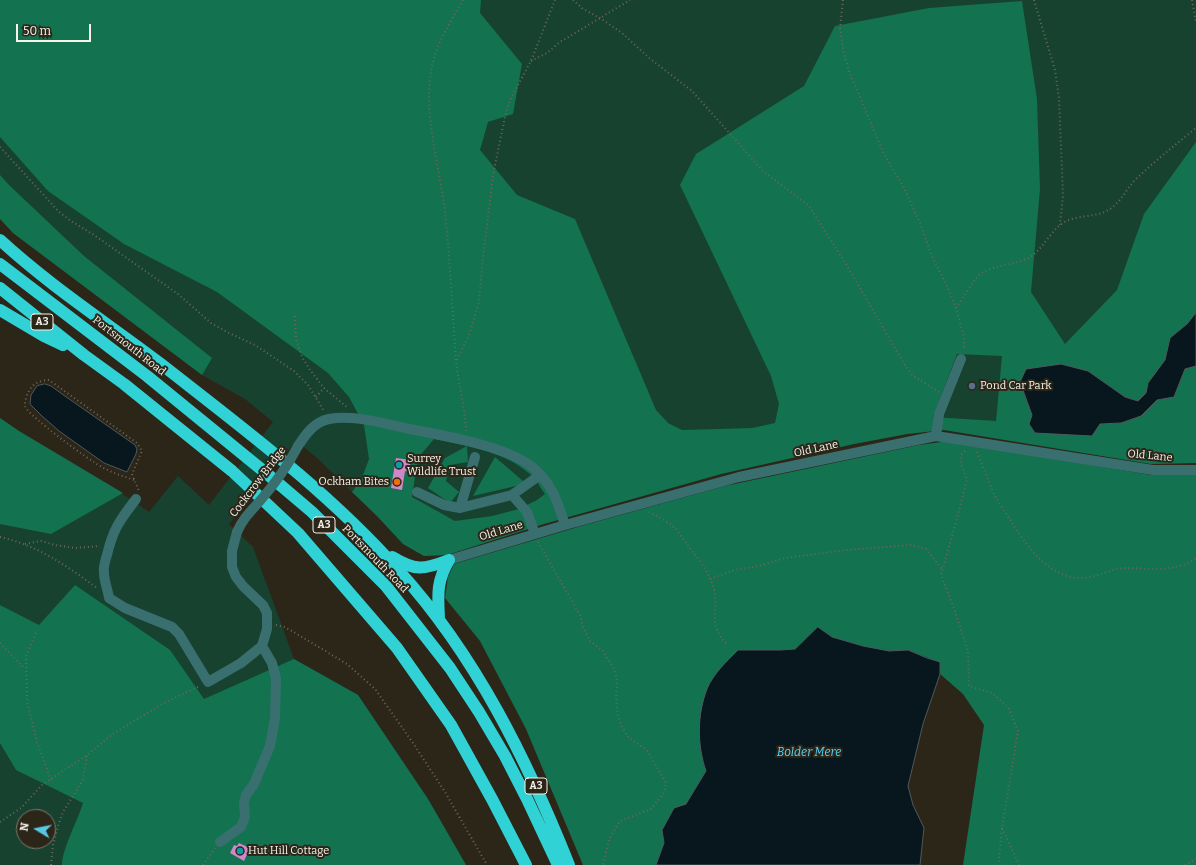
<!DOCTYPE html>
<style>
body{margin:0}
#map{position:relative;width:1196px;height:865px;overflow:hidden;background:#2c2619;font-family:Bitter,serif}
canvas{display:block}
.north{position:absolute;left:16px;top:809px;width:40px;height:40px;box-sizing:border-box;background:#2c2619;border:1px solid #7d786d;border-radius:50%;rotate:280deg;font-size:11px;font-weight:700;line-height:16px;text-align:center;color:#f7f3eb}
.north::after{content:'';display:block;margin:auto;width:14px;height:18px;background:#57c9e3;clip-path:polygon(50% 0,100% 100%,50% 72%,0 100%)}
.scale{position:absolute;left:16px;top:24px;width:75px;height:18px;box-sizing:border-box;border:2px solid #f7f3eb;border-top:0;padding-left:5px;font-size:12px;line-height:14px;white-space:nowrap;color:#f7f3eb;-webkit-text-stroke:3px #2c2619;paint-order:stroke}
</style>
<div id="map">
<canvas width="1196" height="865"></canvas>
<div class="north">N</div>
<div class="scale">50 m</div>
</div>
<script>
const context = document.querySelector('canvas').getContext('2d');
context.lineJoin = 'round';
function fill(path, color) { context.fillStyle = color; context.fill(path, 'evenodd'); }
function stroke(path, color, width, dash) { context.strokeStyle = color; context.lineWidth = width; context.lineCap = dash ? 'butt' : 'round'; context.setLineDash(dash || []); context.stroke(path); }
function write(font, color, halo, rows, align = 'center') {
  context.font = font + ' Bitter,serif'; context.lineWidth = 4; context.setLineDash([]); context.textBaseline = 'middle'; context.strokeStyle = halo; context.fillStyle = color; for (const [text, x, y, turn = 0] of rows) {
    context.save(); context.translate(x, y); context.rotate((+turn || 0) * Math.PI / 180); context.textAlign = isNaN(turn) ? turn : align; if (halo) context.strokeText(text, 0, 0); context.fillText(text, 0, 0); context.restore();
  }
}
fill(new Path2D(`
 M0,0H1196V463L1151,464L944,430L907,434L854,444L721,474L544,524L447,555L424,556L403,544L377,516L316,457L296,441L229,524L253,547L294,659L358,695L428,799L466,865H0V418C48,452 101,478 149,512L178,476L209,505L273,422L245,399L202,375L13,233L0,219ZM24,817H48V841H24Z`), '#174230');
fill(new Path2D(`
 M0,0H481L480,13L522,64L513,114L488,122L480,150L517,195L575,219L656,410L668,423L682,430L752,428L775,423L779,404L771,376L680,185L696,154L804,86L835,26L929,8L1022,1L1037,99L1040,189L1031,292L1065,344L1117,290L1144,214L1196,142V313L1187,324L1170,338L1165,360L1148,383L1146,393L1138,401L1125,397L1088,371L1020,382L1032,415L1100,424L1121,423L1141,416L1157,400L1174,397L1185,369L1196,366V463L1151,464L944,430L907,434L854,444L721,474L544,524L447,555L424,556L403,544L377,516L352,492L362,478L369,459L364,425L349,397L328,373L217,292L124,244L48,191L0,137ZM957,354L1002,356L996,421L933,417ZM434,439C468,446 503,451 530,474C536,479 540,487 545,494L537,500L519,509L492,516L455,521L412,497L418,458Z
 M0,175L9,185L84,256L212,358L202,375L13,233L0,219Z
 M0,418L19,431L123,493L51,534L0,524Z
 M948,441L1151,475H1196V865H963L984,725L963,694L940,674L939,662L908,650L889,651L863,646L832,637L818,627L795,649L781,650H738L703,762L706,771L686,804L662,830L664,843L656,865H583L526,729L480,641L445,598L448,577L454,564L581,526L725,486L919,445Z
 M467,446L468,462L450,465L446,481L459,492L450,503L428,488L445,458Z
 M495,457L523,481L520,485L473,496Z
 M75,585L170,650L204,699L294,659L358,695L428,799L466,865H62C62,849 78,820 83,803L16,770L0,743V605L39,625Z`), '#13724f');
const water = new Path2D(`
 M1196,313V366L1185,369L1174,397L1157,400L1141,416L1121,423L1100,424L1092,436L1035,433L1029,424L1032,415L1020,382L1026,369L1061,364L1088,371L1125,397L1138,401L1146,393L1148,383L1165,360L1170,338L1187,324Z
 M45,384L51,386L62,394L135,445L137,449L136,454L127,472L104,463L59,431L42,416L30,404L31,395L37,386Z
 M818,627L832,637L863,646L889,651L908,650L927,658L940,662V674L923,724L908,786L913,805L924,828L920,865H656L664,843L662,830L674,808L686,804L706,771C697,745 697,715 707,689C713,674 727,661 738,650H781L795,649Z`);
fill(water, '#07171d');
stroke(water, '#4f595b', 1);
fill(new Path2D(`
 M396,458L411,460L409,472L405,471L402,490L391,488Z
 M239,843L250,848L244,861L230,853L234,845L237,846Z`), '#d186c8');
stroke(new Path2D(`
 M463,0C450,23 435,45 431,72C424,115 438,161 444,204C450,255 452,307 456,359C458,383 465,406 466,431
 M573,0L583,9L600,18L622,33L648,57L692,91L763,171L809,206L846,264L903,362L912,375L939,392
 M843,0L840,28L844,54L849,71L883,152L903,186L920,223L931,254L948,288L956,308L964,337V350
 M1034,0L1055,70L1059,98L1063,195L1060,225
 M1192,0L1196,22
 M531,61L547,53L560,42L630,0
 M0,147L59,212L71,221L94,235L178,294L211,323L229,333L255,345L294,371L308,385L324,411
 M956,308C962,300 975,276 983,272C996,265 1018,264 1030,257C1045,248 1052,226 1069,220C1082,215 1098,217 1110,209C1123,200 1125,190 1136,179C1155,161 1175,145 1196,128
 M295,316L296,339L302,357L310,370L324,388L348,408
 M457,360L469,335L479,302L483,258L493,175L506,112L511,98L531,61L555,0
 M316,397L324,388
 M965,451L962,454L961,463L967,480L957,518L941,575L955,611L968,652L969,686L992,693L1008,707L1018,731L1002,828L999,858L1000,865
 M977,452C983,466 988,480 994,494C998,502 1004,510 1009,518C1024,542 1045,575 1078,578C1094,579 1109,569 1125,568C1148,568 1177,573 1196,558
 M134,480C123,476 112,473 102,467C90,461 28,416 25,406C24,402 27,395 29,391C33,383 41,380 49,380L137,443L142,451L132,474L139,491
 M649,512C658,516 669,522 677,530C680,534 683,539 686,543C696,557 710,571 714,590C719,613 707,624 727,644
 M0,537C37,545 67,566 97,588
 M538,542L580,615L583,627L590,641L603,651L614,669L617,680L616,697L618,716L622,727L629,738L647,750L666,783L664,793L651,809L620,821L609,839L603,865
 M25,544L41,541L55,545L75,548L100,546
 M710,579L735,570L759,566L785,558L847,550L911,545L926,549L942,569
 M276,625L284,627L292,631L347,664L375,689L413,743L445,792L487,865
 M36,633L26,656L27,701L37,742L51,780
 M0,643L25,669
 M0,822L21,808L42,785L87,755L113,734L164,703L200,686
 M1002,828L1019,865
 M51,865L53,845L59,823L63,812L83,780L87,756
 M203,865L215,848
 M1185,865L1196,859`), '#6e685d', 2, [1, 3]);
stroke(new Path2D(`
 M936,436L939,414L961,359
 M298,446C306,434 314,422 329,419C353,414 385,424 410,429C444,436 503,445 531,466C552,483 557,500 565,525
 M417,492L444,505L460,508L512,495L540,475
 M512,495L527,512L535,534
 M136,499C120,520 113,529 107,555C105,561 103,567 104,573C104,581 108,590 109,598L125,608L172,627L179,634L208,682L241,663L262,646L267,629V613L263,605L243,586L236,577L232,567V551L237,532
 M460,508L475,457
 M449,560L565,525L739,477L936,436L1153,470H1196
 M220,842L241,827L245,817L244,803L246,795L254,784L270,746L275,718L276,679L272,663L262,646`), '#3a6f70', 10);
stroke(new Path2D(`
 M0,240C50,286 107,323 161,364C244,429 329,492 399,571C476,656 527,760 569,865
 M0,264L147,376L272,478L312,512L386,586L450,668L479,712L505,756L527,799L558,865
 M0,288L84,355L124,384L232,471L298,533L397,648L451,725L493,801L526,865
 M0,310L44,336L63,345
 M392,557C415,571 423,570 449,560
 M439,619C438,595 436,582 449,560`), '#30d2d6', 12);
stroke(new Path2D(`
 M237,532C243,519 249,513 259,502C274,485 287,467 298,446`), '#3a6f70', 10);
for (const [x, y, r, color] of [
 [972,386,4,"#5c6f8a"],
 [399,465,4,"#0f9aa8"],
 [397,482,4,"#e8710a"],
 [240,851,4,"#0f9aa8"]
]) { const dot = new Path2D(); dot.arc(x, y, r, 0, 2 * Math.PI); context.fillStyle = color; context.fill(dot); stroke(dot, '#2c2619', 1.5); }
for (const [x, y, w] of [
 [42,322,22],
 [324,525,22],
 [536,786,22]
]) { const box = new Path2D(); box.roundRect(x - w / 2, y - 8, w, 16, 3); context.fillStyle = '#2c2619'; context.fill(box); stroke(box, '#f7f3eb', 1); }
write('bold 10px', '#f7f3eb', null, [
 ["A3",42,322],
 ["A3",324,525],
 ["A3",536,786]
]);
write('11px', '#f7f3eb', '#2c2619', [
 ["Portsmouth Road",129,346,38],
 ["Old Lane",816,449,-12],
 ["Old Lane",1150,456,5],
 ["Cockcrow Bridge",258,482,-53],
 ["Old Lane",501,531,-17],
 ["Portsmouth Road",375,559,46]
]);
write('11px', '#f7f3eb', '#2c2619', [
 ["Pond Car Park",980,386],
 ["Surrey",407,459],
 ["Wildlife Trust",407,472],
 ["Ockham Bites",389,482,"right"],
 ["Hut Hill Cottage",248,851]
], 'left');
write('italic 12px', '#57d4fe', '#2c2619', [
 ["Bolder Mere",809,753]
]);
</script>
